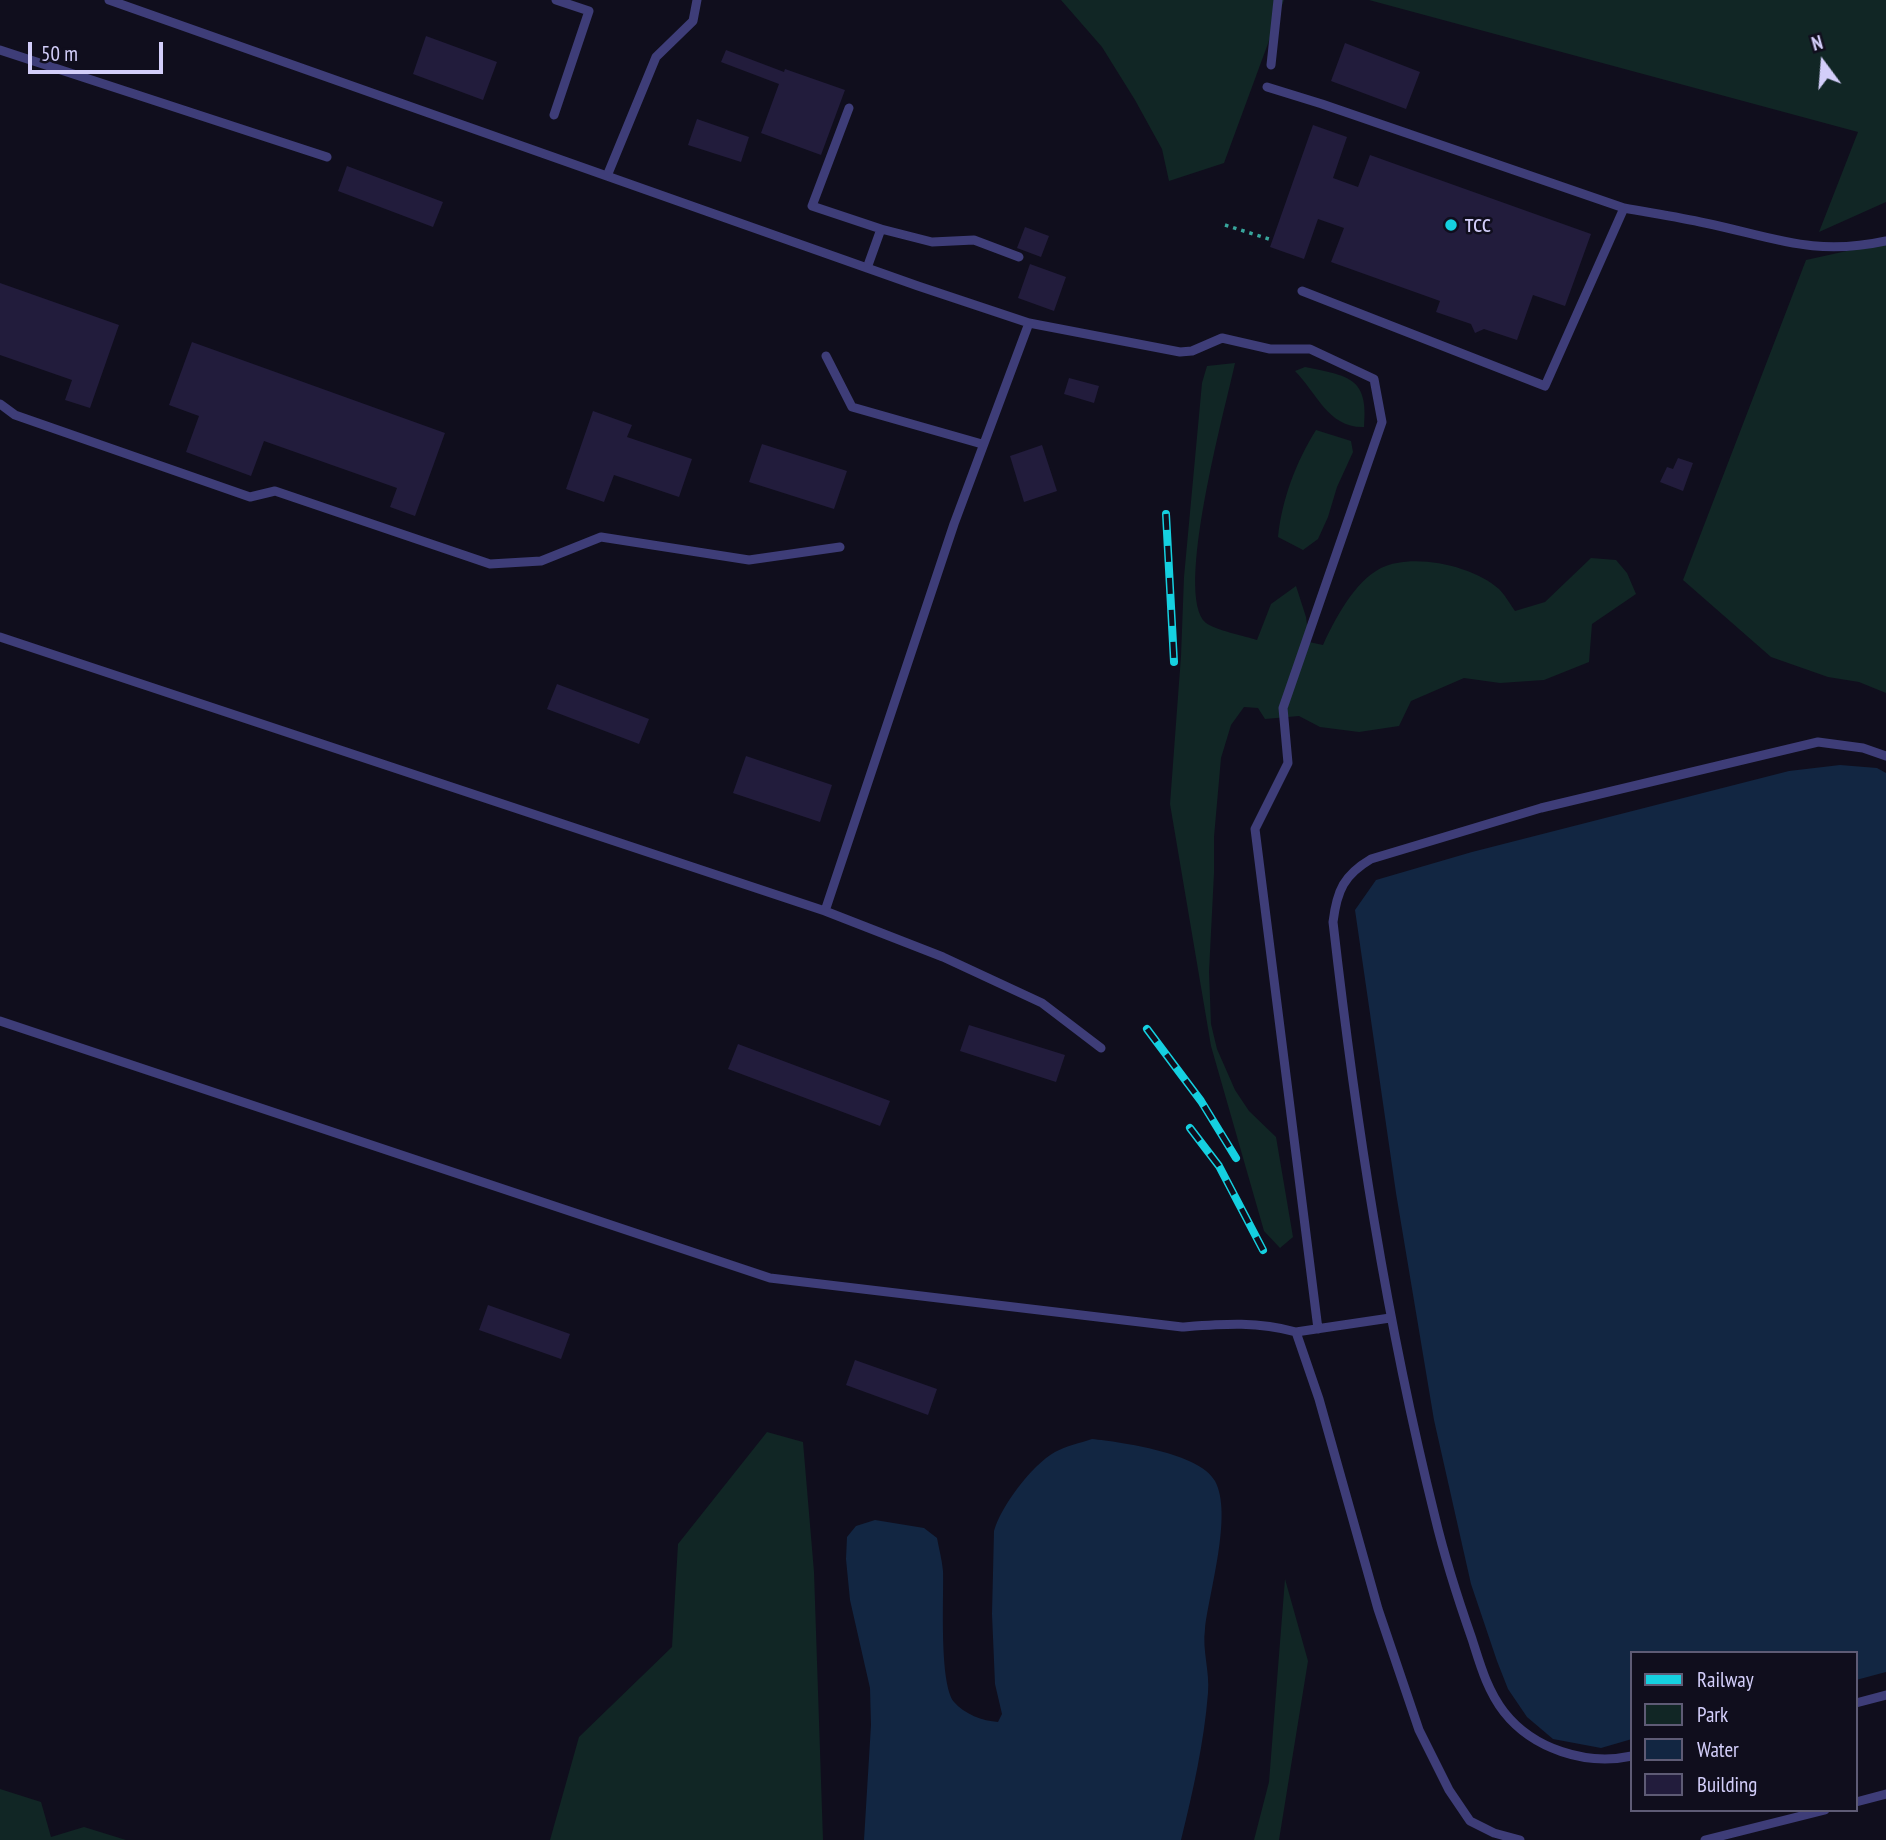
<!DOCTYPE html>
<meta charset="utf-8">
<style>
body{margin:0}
#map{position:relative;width:1886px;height:1840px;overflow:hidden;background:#100e1d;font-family:"PT Sans Narrow",sans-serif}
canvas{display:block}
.legend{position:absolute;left:1630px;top:1651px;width:228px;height:161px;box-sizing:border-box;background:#100e1d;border:2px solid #5e5b75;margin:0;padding:9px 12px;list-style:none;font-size:21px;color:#d3cefa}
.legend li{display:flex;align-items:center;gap:14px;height:35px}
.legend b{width:35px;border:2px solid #5e5b75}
.north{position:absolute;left:1788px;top:28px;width:70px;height:70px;-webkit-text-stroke:5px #100e1d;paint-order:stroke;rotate:344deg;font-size:19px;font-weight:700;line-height:28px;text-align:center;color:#d3cefa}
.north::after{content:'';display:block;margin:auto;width:24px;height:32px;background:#d3cefa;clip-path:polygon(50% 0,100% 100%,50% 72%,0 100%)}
.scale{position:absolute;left:28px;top:42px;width:135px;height:32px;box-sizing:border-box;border:4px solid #d3cefa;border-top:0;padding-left:9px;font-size:21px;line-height:24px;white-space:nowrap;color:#d3cefa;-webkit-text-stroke:5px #100e1d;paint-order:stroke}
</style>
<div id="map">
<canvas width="1886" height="1840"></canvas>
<ul class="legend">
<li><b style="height:9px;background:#15d0e0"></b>Railway</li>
<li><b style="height:19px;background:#112625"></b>Park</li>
<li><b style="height:19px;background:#122642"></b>Water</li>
<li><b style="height:19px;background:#221c3c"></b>Building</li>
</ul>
<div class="north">N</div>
<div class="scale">50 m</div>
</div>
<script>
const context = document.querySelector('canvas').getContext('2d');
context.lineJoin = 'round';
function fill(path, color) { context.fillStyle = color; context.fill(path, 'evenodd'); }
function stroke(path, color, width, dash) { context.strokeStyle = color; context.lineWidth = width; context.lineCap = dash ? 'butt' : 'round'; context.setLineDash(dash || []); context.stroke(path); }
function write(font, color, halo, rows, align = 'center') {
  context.font = font + ' "PT Sans Narrow",sans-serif'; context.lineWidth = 5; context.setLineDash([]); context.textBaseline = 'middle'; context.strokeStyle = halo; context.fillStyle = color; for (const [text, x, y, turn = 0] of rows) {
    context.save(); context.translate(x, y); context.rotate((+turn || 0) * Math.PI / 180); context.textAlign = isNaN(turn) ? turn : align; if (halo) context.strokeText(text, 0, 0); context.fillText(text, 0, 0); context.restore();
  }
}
fill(new Path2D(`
 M1061,0H1284L1224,163L1169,181L1162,149L1135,100L1102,47Z
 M1369,0H1886V202L1819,232L1858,132Z
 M1886,237V693L1859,682L1828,677L1771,657L1683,580L1806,260L1865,247Z
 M1235,363C1226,406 1173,596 1206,623C1215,630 1245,636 1257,640L1271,604L1296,586L1306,617L1309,642L1323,645C1335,619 1354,582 1381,568C1413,552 1474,566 1499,589C1505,595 1510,604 1515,611L1545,602L1591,558L1616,560L1627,573L1636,594L1592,624L1589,662L1544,680L1500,683L1464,678L1411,701L1399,726L1359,732L1320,727L1299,716L1265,719L1258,708L1244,707L1231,725L1221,758L1214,837V873L1209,972L1211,1024L1217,1049L1235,1090L1249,1111L1276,1137L1293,1237L1280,1248L1264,1231L1211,1046L1170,804L1181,656L1184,577L1202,383L1207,366Z
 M1305,367C1347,376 1369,376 1364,427C1328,428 1317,393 1295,371Z
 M1316,430L1351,441L1353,452L1337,487L1328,517L1318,539L1303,550L1278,537C1282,499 1296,462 1316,430Z
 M767,1432L803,1442L814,1572L823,1840H550L579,1737L672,1647L678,1544Z
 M1285,1579L1308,1661L1279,1840H1254L1269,1782Z
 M0,1789L41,1802L51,1837L84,1827L126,1840H0Z`), '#112625');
fill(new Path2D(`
 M1840,765L1877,768L1886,773V1672L1856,1680V1653H1632V1739L1601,1748L1553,1739L1527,1717L1508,1689L1497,1661L1471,1584L1434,1420L1396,1193L1355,910L1376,880L1472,852L1789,771Z
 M1092,1439C1121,1442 1200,1453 1215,1481C1233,1514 1209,1592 1205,1629C1202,1650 1210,1672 1208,1693C1204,1743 1193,1791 1181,1840H864L871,1725L870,1688L850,1600L846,1559L847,1537L856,1526L875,1520L924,1528L937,1538C939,1549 942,1560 943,1571C944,1597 939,1683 954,1702C964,1714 983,1721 998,1722L1002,1714L995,1684L992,1614L994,1531C1001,1506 1032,1465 1055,1452C1066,1446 1080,1443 1092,1439Z`), '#122642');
fill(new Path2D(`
 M426,36L497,62L483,100L413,74Z
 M1345,43L1420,72L1406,109L1331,81Z
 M726,50L784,72L785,69L845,90L821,155L761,133L779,84L721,62Z
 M697,119L749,137L741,162L688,145Z
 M1313,125L1347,137L1333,178L1358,187L1370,155L1591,234L1565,306L1533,295L1517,340L1484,329L1475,333L1471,324L1436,312L1440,301L1331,262L1344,228L1318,219L1304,259L1270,247Z
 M347,166L443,202L433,227L338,191Z
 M1025,227L1049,236L1041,257L1017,248Z
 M1030,264L1066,277L1054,311L1018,298Z
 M0,283L119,325L90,408L65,400L72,380L0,355Z
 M192,342L445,433L415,516L390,507L397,488L264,441L251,476L186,452L199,416L169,405Z
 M1069,378L1099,386L1094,403L1064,394Z
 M593,411L632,425L627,437L692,459L679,497L614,475L604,502L566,489Z
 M762,444L847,471L834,509L749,482Z
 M1042,445L1057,491L1024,502L1010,456Z
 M1678,458L1693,463L1683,491L1660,482L1667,467L1673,469Z
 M557,684L649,719L639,744L547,709Z
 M746,756L832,785L820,822L733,793Z
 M969,1025L1065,1055L1056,1082L960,1051Z
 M738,1044L890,1101L880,1126L728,1069Z
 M488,1305L570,1334L561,1359L479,1330Z
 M855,1360L937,1389L928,1415L846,1385Z`), '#221c3c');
stroke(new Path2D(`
 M1225,225L1272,240`), '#38a59c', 3.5, [3.5, 5]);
stroke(new Path2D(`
 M109,0L918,286L1029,323L1180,352L1192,351L1222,338L1270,349H1310L1374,379L1382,422L1283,708L1288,763L1255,829L1318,1329
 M0,50L327,157
 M1271,65L1278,0
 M1267,87L1322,104L1624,208L1545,386L1302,291
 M849,108L812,206L881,229L867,268
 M554,115L589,11L556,0
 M607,176L656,57L693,21L697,0
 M1624,208C1651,213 1678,217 1705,223C1773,237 1813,257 1886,241
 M881,229L932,242L974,240L1019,257
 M826,356L852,407L982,444
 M0,404L15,415L250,497L275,491L490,564L541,561L601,537L749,560L840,547
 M0,637L825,911L943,957L1042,1003L1101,1048
 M825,911L954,524L1029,323
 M0,1021L770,1278L1182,1327C1223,1324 1256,1321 1296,1332L1319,1399L1378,1609L1419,1730L1449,1790L1470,1821L1494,1833L1520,1840
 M1296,1332L1390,1318
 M1856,1703L1886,1695
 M1632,1756C1586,1766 1533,1749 1504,1712C1487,1690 1480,1664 1472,1639C1458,1599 1445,1559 1435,1517C1386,1320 1356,1124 1333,922C1337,890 1344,875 1371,859L1541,808L1818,742L1863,748L1886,756
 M1856,1802L1886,1794
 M1705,1840L1825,1810`), '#3e3d78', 9);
const rail = new Path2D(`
 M1166,514L1174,662
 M1147,1029L1201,1101L1236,1158
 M1190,1128L1219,1166L1263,1250`);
stroke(rail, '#15d0e0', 8);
stroke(rail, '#100e1d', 5, [16]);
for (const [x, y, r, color] of [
 [1451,225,7,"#15d0e0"]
]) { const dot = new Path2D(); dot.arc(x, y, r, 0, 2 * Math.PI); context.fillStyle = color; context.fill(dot); stroke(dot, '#100e1d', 2.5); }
write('26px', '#d3cefa', '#100e1d', [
 ["тсс",1465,225]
], 'left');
</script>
